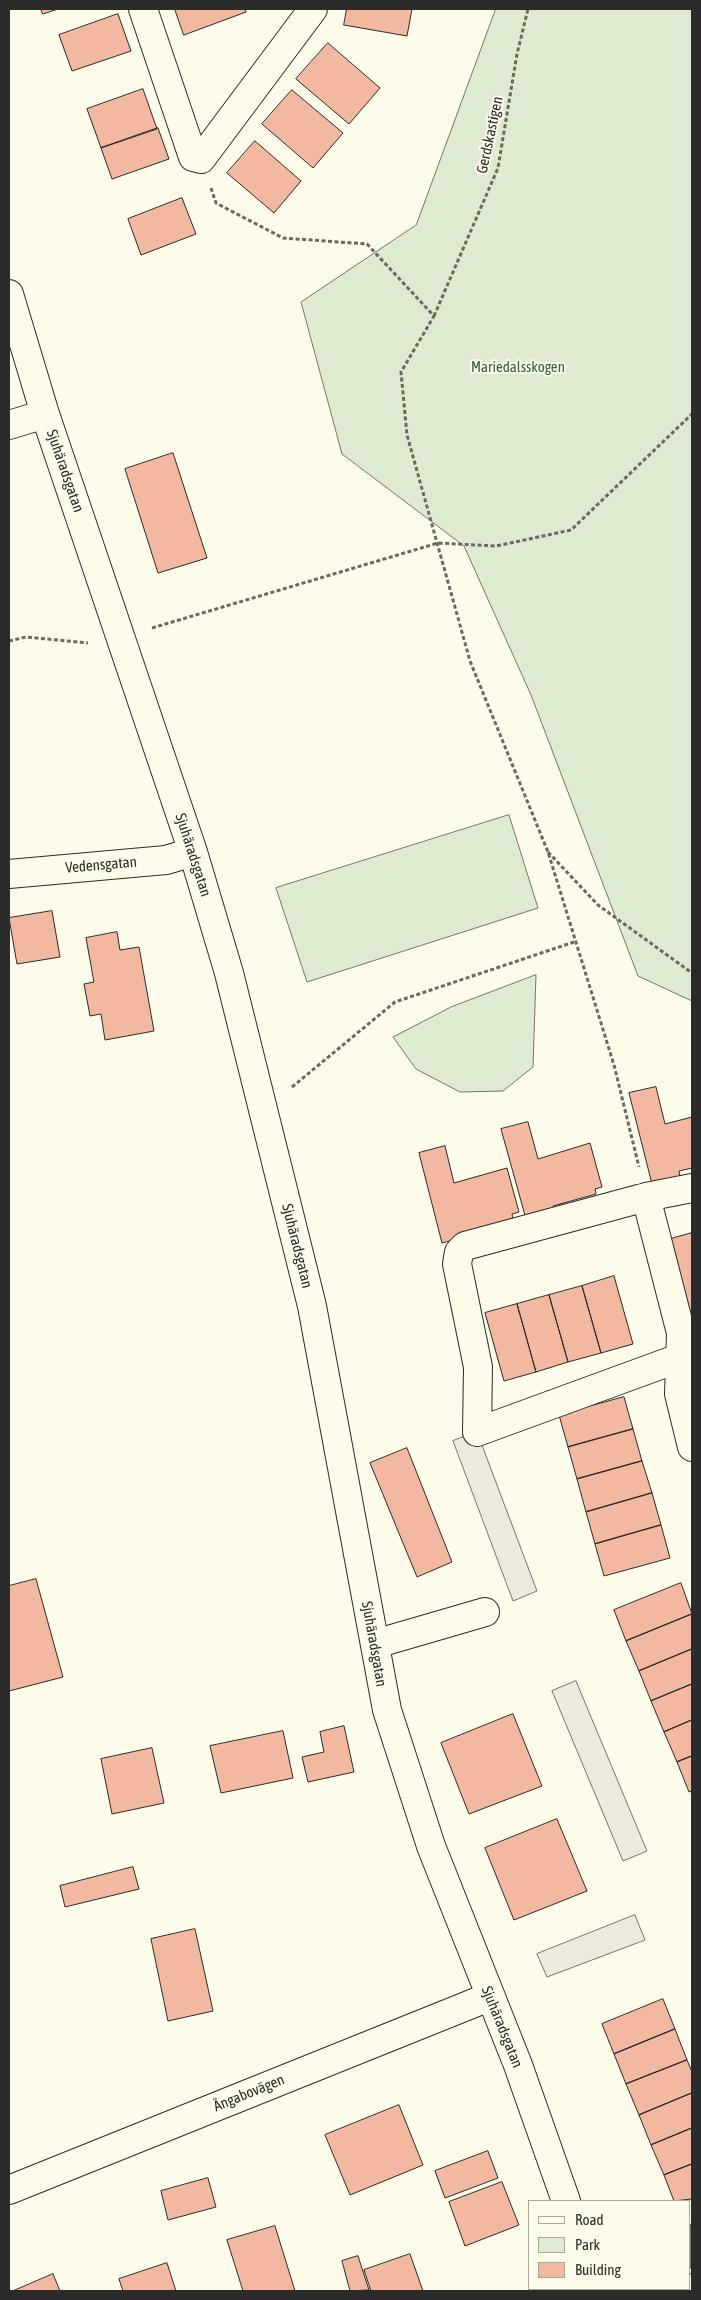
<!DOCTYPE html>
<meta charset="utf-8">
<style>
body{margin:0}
#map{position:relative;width:701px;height:2300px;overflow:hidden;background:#fdfbea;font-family:"Asap Condensed",sans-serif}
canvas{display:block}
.frame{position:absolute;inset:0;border:10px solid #2b2b2b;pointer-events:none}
.legend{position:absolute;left:528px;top:2200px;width:162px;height:90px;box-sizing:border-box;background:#fdfbea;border:1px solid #a9a89e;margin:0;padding:6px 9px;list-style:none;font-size:15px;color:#2b2b2b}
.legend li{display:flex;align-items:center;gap:10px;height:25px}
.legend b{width:25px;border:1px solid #a9a89e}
</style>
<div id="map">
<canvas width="701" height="2300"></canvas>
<div class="frame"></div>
<ul class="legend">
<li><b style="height:6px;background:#fdfbea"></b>Road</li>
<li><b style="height:14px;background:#deebd1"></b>Park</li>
<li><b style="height:14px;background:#f2b8a0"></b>Building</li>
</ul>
</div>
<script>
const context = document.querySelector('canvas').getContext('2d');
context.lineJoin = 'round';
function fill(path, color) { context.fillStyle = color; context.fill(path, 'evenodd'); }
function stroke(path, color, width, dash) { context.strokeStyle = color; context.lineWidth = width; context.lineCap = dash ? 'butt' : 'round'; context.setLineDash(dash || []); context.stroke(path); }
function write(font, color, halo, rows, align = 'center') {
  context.font = font + ' "Asap Condensed",sans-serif'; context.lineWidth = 4; context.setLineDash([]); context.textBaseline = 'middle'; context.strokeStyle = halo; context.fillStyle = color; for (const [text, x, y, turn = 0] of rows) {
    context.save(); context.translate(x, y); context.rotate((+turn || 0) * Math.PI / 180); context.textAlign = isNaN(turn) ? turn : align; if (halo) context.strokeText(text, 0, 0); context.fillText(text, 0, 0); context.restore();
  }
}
const green = new Path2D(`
 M496,9H692V1001L638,976L531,695L464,546L342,454L301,302L416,225Z
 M509,815L538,908L307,982L276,888Z
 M536,975L533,1067L503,1091L460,1092L416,1069L393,1037L451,1007Z`);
fill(green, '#deebd1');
stroke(green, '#74746e', 1);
const parking = new Path2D(`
 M477,1432L537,1591L513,1601L453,1441Z
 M576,1681L647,1851L623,1861L552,1691Z
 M635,1915L645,1940L547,1977L537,1954Z`);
fill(parking, '#eceadb');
stroke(parking, '#74746e', 1);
const building = new Path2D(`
 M41,9H58L43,14Z
 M175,9H245L246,12L184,35Z
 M347,9H412L407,36L344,25Z
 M118,14L131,51L72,71L59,35Z
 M328,43L380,88L349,124L296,79Z
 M143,89L157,129L101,148L87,109Z
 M292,90L343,133L313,168L262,124Z
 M158,128L169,159L112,179L101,148Z
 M255,141L301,181L274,213L227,173Z
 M182,198L196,234L141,255L128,219Z
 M173,453L207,558L158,573L125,469Z
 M52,911L60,957L17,964L9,918Z
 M117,932L120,950L139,947L154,1031L105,1040L101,1014L90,1016L84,984L94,982L86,938Z
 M656,1087L665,1124L692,1117V1168L679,1171L680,1177L652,1184L629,1093Z
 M528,1122L538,1159L590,1143L602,1187L595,1189L596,1194L553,1206L554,1212L526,1219L501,1129Z
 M445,1146L454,1183L507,1168L519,1212L512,1214L513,1219L469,1231L470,1236L442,1243L419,1153Z
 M692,1233V1328L667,1240Z
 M614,1276L633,1344L601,1353L582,1286Z
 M582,1286L601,1353L568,1362L549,1295Z
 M549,1295L568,1362L536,1372L517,1304Z
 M517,1304L536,1372L504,1381L485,1313Z
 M624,1397L633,1429L568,1447L559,1415Z
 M633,1429L642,1461L577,1479L568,1447Z
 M407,1448L452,1562L417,1577L370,1463Z
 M642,1461L652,1493L586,1512L577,1479Z
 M652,1493L661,1525L595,1544L586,1512Z
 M661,1525L670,1558L604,1576L595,1544Z
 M36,1579L63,1677L9,1691V1586Z
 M681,1583L692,1614L626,1641L614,1610Z
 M692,1614V1649L639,1671L626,1641Z
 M692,1649V1684L651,1701L639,1671Z
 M692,1684V1720L664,1732L651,1701Z
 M513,1714L542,1786L469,1814L441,1743Z
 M692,1720V1756L677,1762L664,1732Z
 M344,1726L354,1772L308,1782L302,1757L324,1752L320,1732Z
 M283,1731L293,1778L221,1793L210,1746Z
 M152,1748L164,1803L112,1814L101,1759Z
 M692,1756V1791L689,1792L677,1762Z
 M557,1819L587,1891L514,1920L485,1848Z
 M133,1867L139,1889L65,1907L60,1886Z
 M195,1929L213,2011L168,2021L151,1939Z
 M663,1999L675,2029L614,2054L602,2024Z
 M675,2029L687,2060L626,2084L614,2054Z
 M687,2060L692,2072V2093L639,2115L626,2084Z
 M692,2093V2128L651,2145L639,2115Z
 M399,2105L423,2165L350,2195L325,2135Z
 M692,2128V2164L664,2175L651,2145Z
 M488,2151L498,2178L445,2198L435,2171Z
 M692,2164V2199L674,2201L664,2175Z
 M208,2178L216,2207L168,2220L161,2191Z
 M502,2182L519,2225L465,2246L449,2202Z
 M692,2224V2267L690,2268V2225Z
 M275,2226L295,2291H243L227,2240Z
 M410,2254L423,2291H371L364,2270Z
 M358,2256L369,2290L350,2291L342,2261Z
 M167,2263L176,2291H123L119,2279Z
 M53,2274L60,2291H13Z`);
fill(building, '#f2b8a0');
stroke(building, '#2b2b2b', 1);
const minor = new Path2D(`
 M143,9L193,157L201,159L313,9
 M9,294L45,414L193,852L229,973L312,1306L387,1710L431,1846L518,2065L566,2201
 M9,425L45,414
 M9,874L166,860L193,852
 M646,1197L692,1188
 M692,1353L682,1357L477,1432L478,1367L457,1264L459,1252L465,1246L646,1197L681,1333L679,1394L692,1447
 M375,1644L485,1612
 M9,2190L489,1997
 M592,2289L593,2291
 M687,2290L692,2288`);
stroke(minor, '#2b2b2b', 30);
stroke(new Path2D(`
 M211,188L216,203L283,238L367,244L434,316L401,372L407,435L470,661L548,852L614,1065L639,1167
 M434,316L498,168L517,54L528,9
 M152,628L438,543L496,546L571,530L692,414
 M9,641L26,637L88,643
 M548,852L598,905L692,973
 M292,1087L395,1002L574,942`), '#6a6964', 3, [4, 2.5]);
stroke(minor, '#fdfbea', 28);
write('15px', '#2b2b2b', '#fdfbea', [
 ["Gerdskastigen",490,135,-78],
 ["Sjuhäradsgatan",65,471,71],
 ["Sjuhäradsgatan",193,855,72],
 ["Vedensgatan",101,865,-5],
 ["Sjuhäradsgatan",297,1246,76],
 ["Sjuhäradsgatan",374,1644,80],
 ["Sjuhäradsgatan",502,2027,68],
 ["Ängabovägen",249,2093,-22]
]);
write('15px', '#34623c', '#fdfbea', [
 ["Mariedalsskogen",518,367]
]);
</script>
